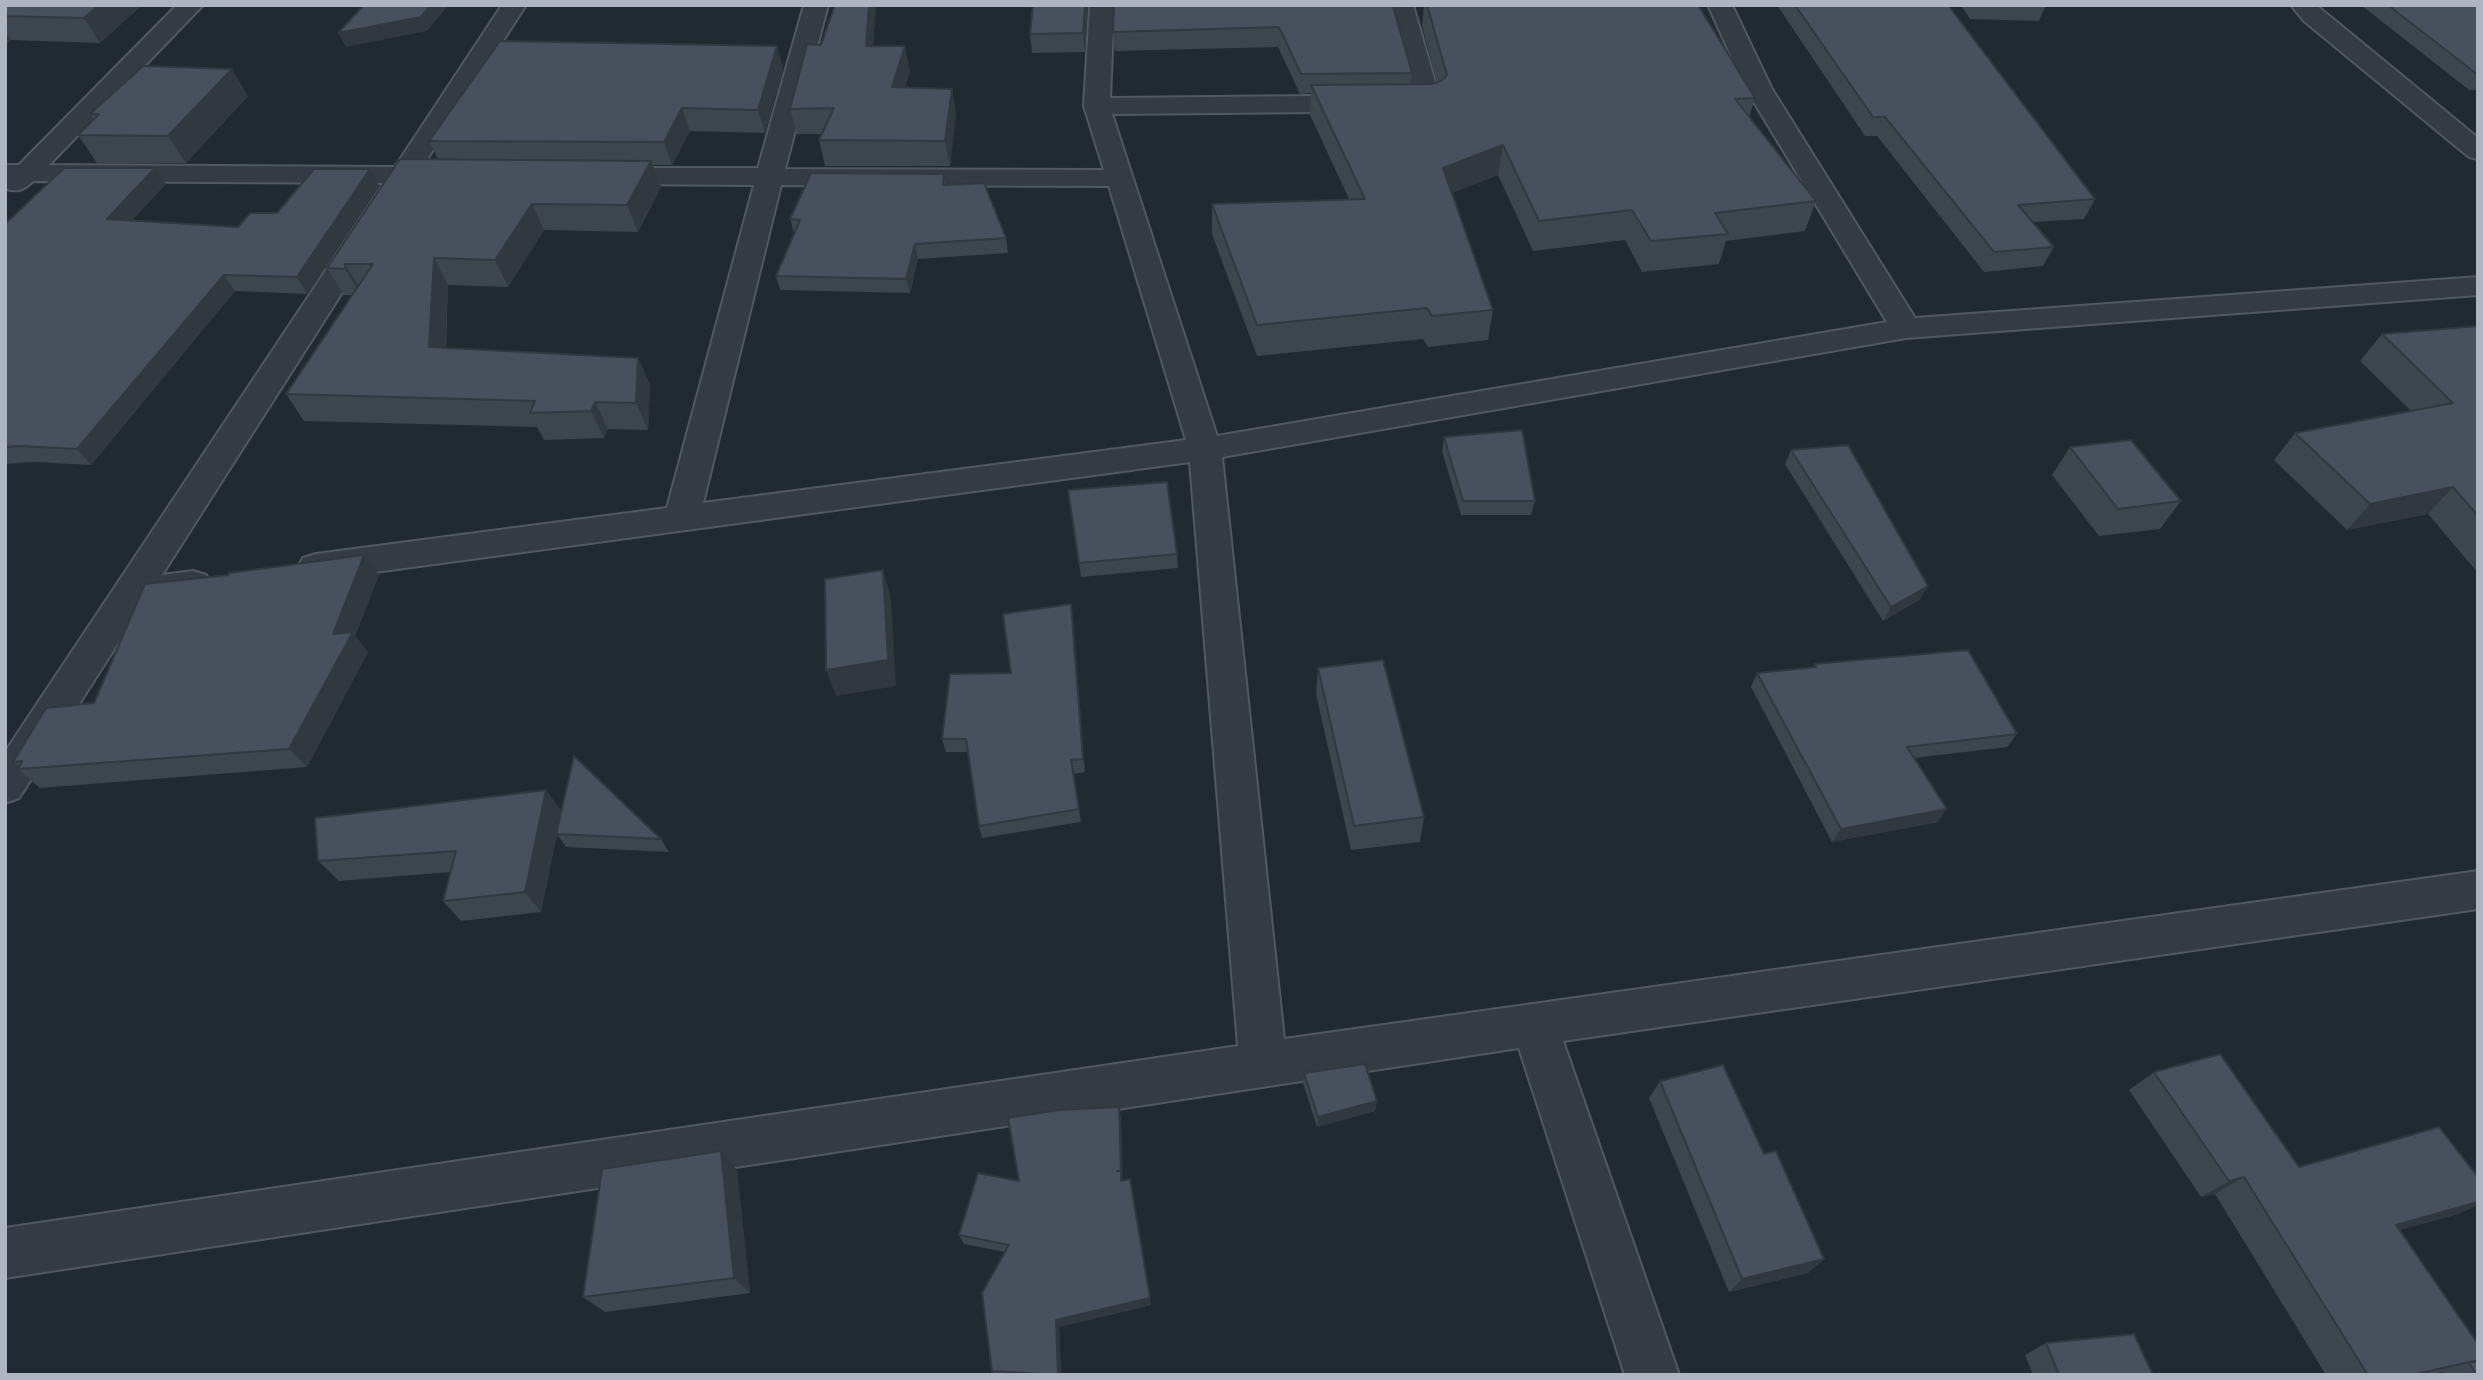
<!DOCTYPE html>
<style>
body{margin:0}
#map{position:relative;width:2483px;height:1380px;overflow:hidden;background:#212933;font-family:Helvetica,sans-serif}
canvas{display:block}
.frame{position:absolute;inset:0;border:7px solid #aeb5c1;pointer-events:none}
</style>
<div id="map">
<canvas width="2483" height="1380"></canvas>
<div class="frame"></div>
</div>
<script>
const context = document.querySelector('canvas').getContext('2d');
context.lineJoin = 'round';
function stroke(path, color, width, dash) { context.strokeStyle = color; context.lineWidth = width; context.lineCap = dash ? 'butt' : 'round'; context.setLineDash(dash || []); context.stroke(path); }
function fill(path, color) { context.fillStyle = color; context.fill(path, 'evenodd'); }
const minor = new Path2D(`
 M177,5H203L49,165L395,167L502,5H526L422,167L451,169L455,175L451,181L412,183L162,575L193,571L206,575L211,584L206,593L143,604L19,798L5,803V752L384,183L33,181C24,190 18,192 6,189L5,165H19Z
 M804,5H828L785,169L1104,170L1084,106L1090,5H1114L1110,98L1413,95L1389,5H1413L1441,103L1437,108L1428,111L1112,114L1217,436L1887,322L1746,89L1708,5H1732L1772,89L1915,318L2478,277V295L1906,338L1222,457L1284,1039L2478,871V909L1563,1041L1679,1375H1625L1519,1048L5,1278V1228L1238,1046L1190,462L316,580L303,576L298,567L303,558L316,554L667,508L754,185L606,184L596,182L592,176L596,170L606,168H758ZM781,185L1109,186L1186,440L703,503Z
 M2291,5H2316L2478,138V159L2469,157L2304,21Z`);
stroke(minor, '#525862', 4);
fill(minor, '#343b44');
fill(new Path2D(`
 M5,5H142L100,43L11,40L5,45Z
 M835,5H876L873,46L910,71L905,87L956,114L950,166H825L819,140L822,134H797L790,109L821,45Z
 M1033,5H1088L1085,52L1032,53L1030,34Z
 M1357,5L1412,73L1410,84H1431L1437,82L1422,26L1424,5H1698L1755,98L1749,117L1816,201L1805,231L1726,241L1719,264L1642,272L1625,240L1533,251L1498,175L1452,193L1493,310L1488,340L1428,347L1423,339L1257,356L1212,234V204L1349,199L1310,115L1311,93L1300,94L1278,47L1115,51L1113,32Z
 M1777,5H1948L2095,199L2084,219L2033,222L2054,247L2043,266L1984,272L1877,136H1865Z
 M1961,5H2046L2039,21L1970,19Z
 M2361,5H2478V90H2469Z
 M777,46L783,69L765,133L690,131L672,165H653L661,187L638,232L544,230L508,287L448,285L446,348L638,358L650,385L648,430L608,429L604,438L544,440L537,427L304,421L286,394L352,295H344L327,268L438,159L429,141Z
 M248,96L186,163H97L78,135L94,120L90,114Z
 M155,168L166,184L132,220L238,227L277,213L379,186L307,294L235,291L91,465L35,462L5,464V224Z
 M944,174L946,185L1006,238L1008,253L918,259L910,293L780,290L776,276L794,233L790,219Z
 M2478,326V573L2428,514L2347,530L2274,460L2295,433L2411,411L2360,361L2382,334Z
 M1444,437L1535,501L1531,515H1461L1442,451Z
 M2070,447L2181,501L2160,529L2099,536L2052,475Z
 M1791,450L1928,586L1919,600L1883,621L1785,464Z
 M1068,490L1177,554L1178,568L1081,577Z
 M379,575L355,636L368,652L307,767L40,788L18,769L19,767L13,762Z
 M1071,604L1073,618L1085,772L1073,774L1081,822L982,838L979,826L968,752H946L942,739L1011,673Z
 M1814,664L2017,734L2007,747L1914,758L1938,822L1832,842L1751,687L1757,673L1813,667Z
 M1318,668L1424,817L1420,842L1351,850L1316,694Z
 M546,790L561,811L661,839L669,852L566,847L557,834L541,912L461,921L443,901L451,872L339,881L318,861Z
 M2154,1072L2299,1167L2478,1177V1205L2458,1214L2400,1230L2478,1344V1375H2434L2446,1371L2429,1375H2326L2215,1194L2201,1197L2129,1090Z
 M1304,1073L1377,1101L1375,1111L1317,1127L1303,1083Z
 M1660,1081L1764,1154L1824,1259L1808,1273L1729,1292L1649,1098Z
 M1121,1117L1122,1180L1151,1305L1059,1327L1061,1375H995L992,1371L1005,1252L964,1244L959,1235L1019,1181Z
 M737,1170L750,1293L605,1312L583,1297Z
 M2046,1343L2153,1375H2033L2025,1355Z`), '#3d454f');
fill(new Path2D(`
 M99,5H142L100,43L84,18Z
 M431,5H449L427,31L346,47L338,33Z
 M869,5H876L871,71L866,46Z
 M1085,5H1088L1085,52L1083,33Z
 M5,32L11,40L5,45Z
 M777,46L783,69L765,133L758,110Z
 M905,46L910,71L897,112L892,87Z
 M232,69L248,96L186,163L168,136Z
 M952,89L956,114L950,166L945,141Z
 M682,108L690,131L672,165L664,142Z
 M1503,145L1498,175L1439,198L1443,168Z
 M651,161L661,187L638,232L627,205Z
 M155,168L166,184L119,235L107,219Z
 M370,169L379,186L307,294L297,277Z
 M532,204L544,230L508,287L495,260Z
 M915,244L918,259L910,293L906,279Z
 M434,258L448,285L444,374L429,347Z
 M345,264L361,290V295L345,269Z
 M224,275L235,291L91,465L77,449Z
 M638,358L650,385L648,430L636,403Z
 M595,402L608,429L604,438L591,411Z
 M2453,487L2428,514L2347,530L2370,504Z
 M364,555L379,575L355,636L368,652L307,767L289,749Z
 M883,570L891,598L896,686L836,696L826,670Z
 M1928,586L1919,600L1883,621L1891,607Z
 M1071,604L1073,618L1085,772L1083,759Z
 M546,790L561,811L541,912L525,892Z
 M1947,809L1938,822L1832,842L1841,829Z
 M1377,1101L1375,1111L1317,1127L1318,1117Z
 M1119,1107L1121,1117L1123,1190L1119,1181Z
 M721,1151L737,1170L750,1293L734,1278Z
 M2244,1177L2215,1194L2201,1197L2229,1181Z
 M1130,1179L1151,1305L1059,1327L1061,1375H1058L1056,1320Z
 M2478,1202V1205L2458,1214L2363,1240L2396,1225Z
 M1824,1259L1808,1273L1729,1292L1742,1279Z`), '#323840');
const building = new Path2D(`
 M5,5H99L84,18L5,16Z
 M364,5H431L421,17L338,33Z
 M835,5H869L866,46H905L892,87L952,89L945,141L819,140L834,108L790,109L807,44L821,45Z
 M1033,5H1085L1083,33L1030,34Z
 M1114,5L1393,6L1412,73L1301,74L1279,27L1113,32Z
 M1427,5H1698L1755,98L1735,99L1816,201L1715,213L1728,234L1651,241L1632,210L1539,221L1503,145L1443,168L1493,310L1432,316L1427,308L1257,325L1212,204L1365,199L1311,85L1431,84L1441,81L1447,75Z
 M1795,5H1948L2095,199L2018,205L2054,247L1994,252L1885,117H1873Z
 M2388,5H2478V75Z
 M500,41L777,46L758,110L682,108L664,142L429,141Z
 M143,66L232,69L168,136L78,135L99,114H90Z
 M400,159L651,161L627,205L532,204L495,260L434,258L429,347L638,358L636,403L595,402L591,411L530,413L535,401L286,394L373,264H345V269L327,268Z
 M64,168H155L107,219L238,227L250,213H277L314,169H370L297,277L224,275L77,449L20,446L5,447V224Z
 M811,173L944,174L943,185L984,183L1006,238L915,244L906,279L776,276L800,220L790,219Z
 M2478,326V516L2453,487L2370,504L2295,433L2453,403L2382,334Z
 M1522,430L1535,501H1463L1444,437Z
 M2131,440L2181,501L2118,509L2070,447Z
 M1848,445L1928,586L1891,607L1791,450Z
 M1167,482L1177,554L1079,563L1068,490Z
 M364,555L333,634L353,632L289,749L18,769L22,761L13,762L46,708L94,703L145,584L228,575L229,573Z
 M883,570L888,660L826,670L825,579Z
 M1071,604L1083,759L1071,760L1079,809L979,826L966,739H942L950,674L1011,673L1003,614Z
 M1968,650L2017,734L1907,747L1947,809L1841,829L1757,673L1816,667L1814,664Z
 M1383,660L1424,817L1354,826L1318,668Z
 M574,756L661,839L556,834Z
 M546,790L525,892L443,901L456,851L318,861L315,818Z
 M2220,1054L2299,1167L2439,1127L2478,1177V1202L2396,1225L2478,1344V1360L2412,1375H2368L2244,1177L2229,1181L2154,1072Z
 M1365,1064L1377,1101L1318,1117L1304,1073Z
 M1723,1065L1764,1154L1776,1151L1824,1259L1742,1279L1660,1081Z
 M1119,1107L1121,1170L1117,1171H1121V1181L1130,1179L1150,1298L1056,1320L1058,1375L992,1371L982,1293L1009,1245L959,1235L978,1173L1019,1181L1008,1118L1058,1110Z
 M721,1151L734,1278L583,1297L602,1169Z
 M2134,1334L2153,1375H2059L2046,1343Z
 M2478,1361V1375H2477L2469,1363Z`);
fill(building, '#47505c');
stroke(building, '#323840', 2);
</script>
